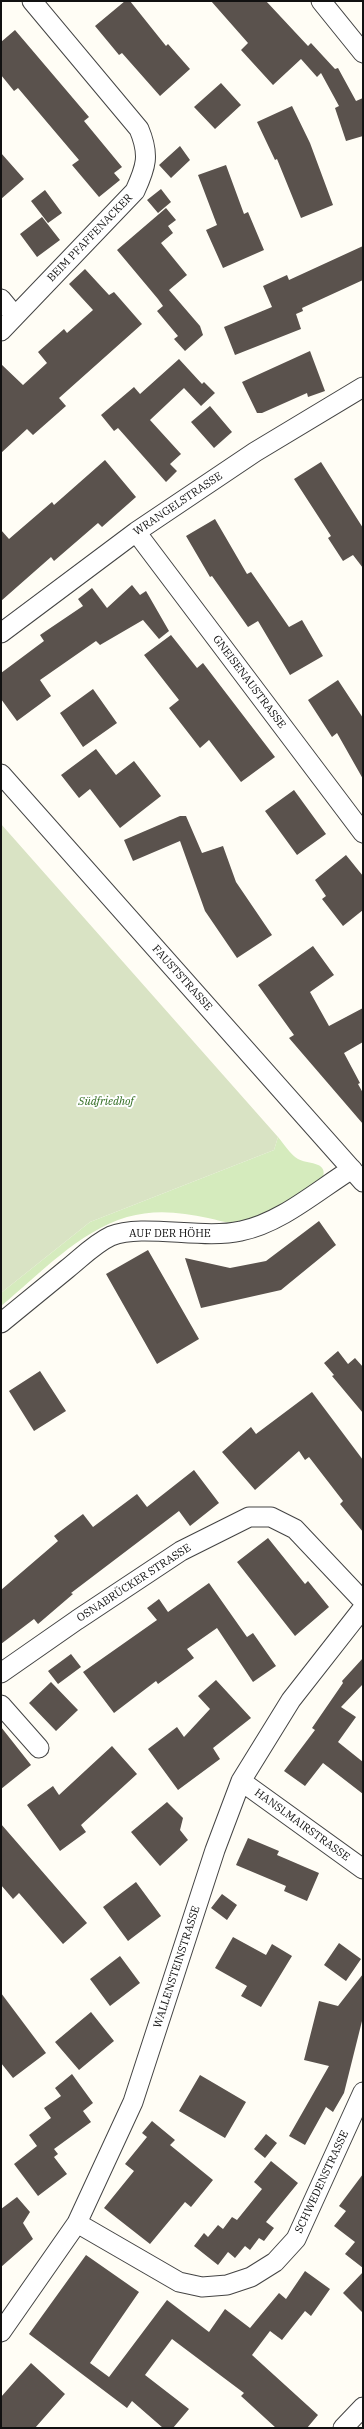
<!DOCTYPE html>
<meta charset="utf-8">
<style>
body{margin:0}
#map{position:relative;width:364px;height:2429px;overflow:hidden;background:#fffdf5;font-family:"IBM Plex Serif",serif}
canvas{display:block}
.frame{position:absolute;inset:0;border:2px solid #111;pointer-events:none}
</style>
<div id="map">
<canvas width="364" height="2429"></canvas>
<div class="frame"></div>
</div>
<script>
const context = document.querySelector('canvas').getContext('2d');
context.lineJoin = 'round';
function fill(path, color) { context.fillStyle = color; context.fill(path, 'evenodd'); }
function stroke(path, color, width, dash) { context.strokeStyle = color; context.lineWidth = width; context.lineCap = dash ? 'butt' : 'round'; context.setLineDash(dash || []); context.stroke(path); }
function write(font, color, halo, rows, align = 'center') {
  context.font = font + ' "IBM Plex Serif",serif'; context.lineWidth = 4; context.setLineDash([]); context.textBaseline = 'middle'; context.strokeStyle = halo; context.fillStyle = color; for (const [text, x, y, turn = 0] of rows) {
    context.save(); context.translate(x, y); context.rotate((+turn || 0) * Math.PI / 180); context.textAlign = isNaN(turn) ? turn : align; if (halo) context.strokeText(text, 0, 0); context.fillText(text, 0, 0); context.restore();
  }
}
fill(new Path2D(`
 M278,1137C284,1144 290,1154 298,1159C306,1164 328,1161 323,1177C312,1188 253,1222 238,1223C229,1224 218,1220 208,1218C181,1212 154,1209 127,1217C78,1232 40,1274 1,1306V1293L90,1222L274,1150Z`), '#d5ebbd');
fill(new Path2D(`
 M1,824L278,1137L274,1150L90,1222L1,1293Z`), '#d9e3c4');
fill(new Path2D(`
 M125,1H130L166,46L168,44L190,69L160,96L122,53L119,55L95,26Z
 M211,1H266L308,46L311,43L335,69L338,68L356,101L363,98V136L346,141L335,108L339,106L321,73L317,77L301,59L273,85L241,50L248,43Z
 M15,30L89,117L84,121L122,167L114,173L120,180L99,197L72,165L79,160L18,88L14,91L1,75V42Z
 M221,83L241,105L215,129L194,107Z
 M292,106L310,143L333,205L301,218L277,159L275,160L257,122Z
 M180,146L190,160L171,178L159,165Z
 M1,153L24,179L1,199Z
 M226,165L244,214L248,212L264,250L223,268L206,230L217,225L198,175Z
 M161,189L171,202L158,213L147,200Z
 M45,190L62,213L48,223L31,201Z
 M166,208L176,220L168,226L173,233L161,243L187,275L169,290L200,326L203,335L185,351L174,339L178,336L157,311L163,306L158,299L117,250Z
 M42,217L60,240L37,257L20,234Z
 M363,246V280L302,308L303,311L296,314L301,329L235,355L224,327L272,307L263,286L287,275L289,280Z
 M85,269L109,295L114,292L142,324L59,398L66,406L33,435L27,429L1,453V364L23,385L47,363L38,352L64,329L67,333L93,310L69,284Z
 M310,351L325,391L308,397L307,393L262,413H257L242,382Z
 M179,359L202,384L204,382L215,393L201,406L184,388L150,420L181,454L170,464L177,471L166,482L118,428L114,431L101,415L134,387L140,394Z
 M210,406L232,432L214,448L191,422Z
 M105,460L136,497L102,527L98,523L54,561L51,557L1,601V530L9,539L52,502L54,505Z
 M321,462L363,528V568L353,555L343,561L328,538L331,536L294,479Z
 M215,519L247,574L251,572L289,627L302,620L323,656L290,675L258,621L248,627L212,576L210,577L186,536Z
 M132,585L140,595L146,591L169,631L159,639L143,620L100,645L96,641L40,680L51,696L17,721L1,699V673L44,641L40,635L83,606L78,599L92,588L107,608Z
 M171,635L197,668L203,663L275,757L241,782L209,740L200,748L169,708L179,700L144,655Z
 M338,680L363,718V779L337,733L332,737L308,700Z
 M93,689L117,723L83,747L60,713Z
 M96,749L116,775L134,761L161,796L120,828L90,789L79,798L61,775Z
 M294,790L326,834L297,855L265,811Z
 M180,816H186L202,853L223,846L236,882L272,935L237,958L205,911L180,841L133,861L124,840Z
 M346,855L363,876V910L343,926L322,899L326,896L315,880Z
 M313,946L334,975L310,992L329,1026L363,1008V1042L344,1053L360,1083L358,1084L363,1093V1124L289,1038L294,1035L258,985Z
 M319,1221L336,1245L281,1290L201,1308L185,1258L230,1268L266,1261Z
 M148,1250L199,1339L157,1364L106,1274Z
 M338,1351L348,1364L355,1358L363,1367V1413L332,1376L334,1375L324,1363Z
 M40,1371L66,1411L34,1431L9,1391Z
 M312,1392L363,1460V1532L340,1504L343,1501L309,1457L305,1460L299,1451L255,1490L222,1452L251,1427L256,1434Z
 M194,1470L219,1503L190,1526L179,1511L71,1593L73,1594L38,1624L34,1619L1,1644V1590L58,1541L54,1536L83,1514L93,1527L137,1494L147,1507Z
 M268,1538L305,1584L308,1581L329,1607L295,1636L237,1562Z
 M209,1583L247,1637L253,1633L276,1666L253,1682L217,1628L187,1649L194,1658L158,1684L156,1681L114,1713L83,1672L157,1620L147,1608L159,1599L168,1612Z
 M71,1654L81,1667L58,1684L48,1671Z
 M363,1658V1684L341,1707L356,1717L338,1742L363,1762V1794L323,1763L305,1786L284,1771L315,1730L312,1728L343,1683L342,1681Z
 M216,1680L251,1718L213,1748L220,1759L178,1790L148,1749L177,1727L184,1737L210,1709L198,1696Z
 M51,1682L78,1710L56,1731L29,1703Z
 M1,1727L31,1765L1,1789Z
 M112,1746L137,1774L81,1825L86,1832L60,1851L27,1805L53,1786L59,1795Z
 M167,1802L183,1818L180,1830L188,1840L160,1866L131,1832Z
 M1,1824L87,1923L63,1944L19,1893L13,1899L1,1885Z
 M248,1838L279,1851L277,1855L319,1873L307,1901L284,1891L286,1886L236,1865Z
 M136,1882L161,1916L128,1941L103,1907Z
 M222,1894L237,1905L227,1920L211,1908Z
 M233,1937L266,1955L272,1944L292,1956L261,2007L241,1996L247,1986L215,1968Z
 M339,1943L361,1959L346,1981L324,1965Z
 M120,1956L140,1983L110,2006L90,1979Z
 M363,1974V2017L344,2093L333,2112L326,2107L305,2145L289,2136L329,2066L304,2060L319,2001L338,2006Z
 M1,1993L46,2053L13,2078L1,2063Z
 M91,2012L114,2041L79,2070L55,2042Z
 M72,2074L93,2103L83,2111L91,2122L54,2149L58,2154L54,2157L67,2174L38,2196L14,2164L37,2146L29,2135L51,2118L44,2108L61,2096L55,2088Z
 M200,2075L246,2102L225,2138L179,2111Z
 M152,2121L175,2140L170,2145L213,2180L191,2207L185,2202L150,2244L104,2208L134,2171L125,2164L147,2137L142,2133Z
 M266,2134L277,2143L265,2158L254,2149Z
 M271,2161L298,2183L266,2222L274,2228L264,2241L259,2238L250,2250L245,2246L235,2258L228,2252L218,2265L194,2246L204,2233L208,2237L218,2225L223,2229L232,2217L237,2220L262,2189L254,2182Z
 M363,2174V2268L345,2254L355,2242L334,2226L346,2211L339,2206Z
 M17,2197L30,2212L23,2223L33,2239L1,2267V2209Z
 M86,2255L139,2292L90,2363L109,2377L167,2300L209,2332L225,2309L250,2328L279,2293L286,2299L305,2271L330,2289L311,2316L305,2311L282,2340L270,2331L252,2355L318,2415L307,2428H276L241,2396L244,2393L172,2339L145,2375L189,2409L173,2428H163L132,2401L127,2408L29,2334Z
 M363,2272V2313L343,2293Z
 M31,2363L65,2394L35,2428H1V2397Z`), '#5a524d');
const minor = new Path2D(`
 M321,1L363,53
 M1,299L15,316
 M1,331L135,191C146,167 150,155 139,129L32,1
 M136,532L363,833
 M1,633L136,532L255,452L363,387
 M1,774L363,1182
 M1,1323C23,1305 45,1287 67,1269C81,1258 94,1244 111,1236C142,1223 203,1240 241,1231C281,1223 318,1190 352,1169
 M1,1673L77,1620L181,1551L249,1517H271L295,1529L363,1601
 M1,1705L39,1748
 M241,1781L363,1869
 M77,2223L179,2282L202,2287L227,2285L251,2277L275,2262L296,2239L363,2092
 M1,2332L77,2223L133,2102L215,1850L241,1781L291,1700L363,1608
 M343,2428L363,2407`);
stroke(minor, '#444', 21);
stroke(minor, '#fff', 19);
write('11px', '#111', '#fff', [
 ["BEIM PFAFFENACKER",90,238,-46],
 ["WRANGELSTRASSE",178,504,-34],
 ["GNEISENAUSTRASSE",249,682,53],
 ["FAUSTSTRASSE",182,978,48],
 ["AUF DER HÖHE",170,1234],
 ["OSNABRÜCKER STRASSE",134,1583,-33],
 ["HANSLMAIRSTRASSE",302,1825,36],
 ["WALLENSTEINSTRASSE",177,1967,-72],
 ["SCHWEDENSTRASSE",322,2182,-65]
]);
write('italic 11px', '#2f6b1f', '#fff', [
 ["Südfriedhof",106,1102]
]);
</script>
